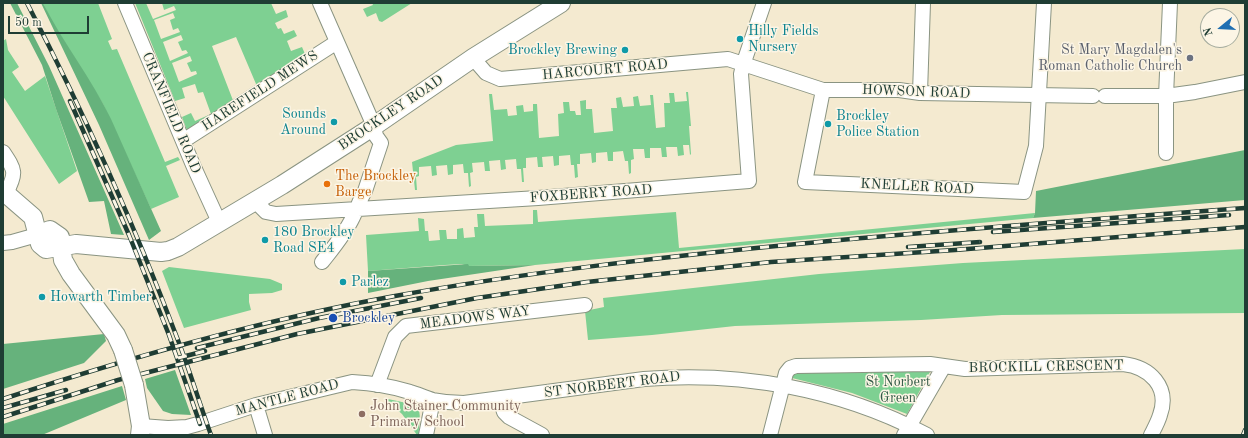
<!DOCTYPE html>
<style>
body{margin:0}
#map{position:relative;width:1248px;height:438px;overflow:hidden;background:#f4ead0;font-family:"Old Standard TT",serif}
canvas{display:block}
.frame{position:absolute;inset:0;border:4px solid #1f3d34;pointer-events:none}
.north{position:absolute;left:1200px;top:8px;width:40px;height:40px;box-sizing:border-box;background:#fcf5e5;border:1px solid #a4ab9e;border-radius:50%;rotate:252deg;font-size:11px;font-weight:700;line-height:16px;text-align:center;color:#1f3d34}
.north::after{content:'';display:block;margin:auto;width:14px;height:18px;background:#1f6fb2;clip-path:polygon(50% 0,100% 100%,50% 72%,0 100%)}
.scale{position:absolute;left:8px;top:16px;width:81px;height:18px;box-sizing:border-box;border:2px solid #1f3d34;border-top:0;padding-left:5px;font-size:12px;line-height:14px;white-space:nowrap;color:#1f3d34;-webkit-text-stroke:3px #fcf5e5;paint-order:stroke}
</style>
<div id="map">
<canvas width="1248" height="438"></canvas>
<div class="frame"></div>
<div class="north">N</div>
<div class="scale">50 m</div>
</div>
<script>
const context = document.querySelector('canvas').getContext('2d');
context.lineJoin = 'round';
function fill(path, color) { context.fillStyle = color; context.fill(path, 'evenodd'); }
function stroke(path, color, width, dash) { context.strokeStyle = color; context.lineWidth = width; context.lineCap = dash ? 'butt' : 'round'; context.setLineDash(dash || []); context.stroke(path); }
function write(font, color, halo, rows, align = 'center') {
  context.font = font + ' "Old Standard TT",serif'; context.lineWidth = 3; context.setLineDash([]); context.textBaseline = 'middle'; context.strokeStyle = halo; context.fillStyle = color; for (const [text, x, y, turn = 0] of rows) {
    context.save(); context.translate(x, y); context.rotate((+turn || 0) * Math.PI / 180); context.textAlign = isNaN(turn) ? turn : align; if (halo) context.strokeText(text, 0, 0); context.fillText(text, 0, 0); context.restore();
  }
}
fill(new Path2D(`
 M43,3H98L112,39L108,41L112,50L117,49L165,162L178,157L180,160L166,166L179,197L151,209L103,104L52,22Z
 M135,3H146L153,19L176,10L174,6L164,10L162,3H271L276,14L286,10L288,17L275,23L278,29L281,28L284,34L294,30L297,36L287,41L291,51L302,47L305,54L259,91L236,37L212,46L234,103L188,133L182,117L191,113L195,121L211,114L203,92L198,93L195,84L182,88L185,98L175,101ZM173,13L175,18L170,20L173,30L178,28L180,32L161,39L154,20ZM181,35L183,40L178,42L182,51L186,50L188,53L170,61L163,42ZM190,56L192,61L187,63L191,72L196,71L197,74L179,82L172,63Z
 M372,3H412L382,22L379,21L376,13L367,17L363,9L373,5Z
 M6,39L8,50L19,67L12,72L25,91L45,76L77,171L59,184L3,96V41Z
 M686,92H688L691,126H689L691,154L690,155L689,145H683L684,155L678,156L677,147H666L667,157H662L661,148H650V158H645L644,149H633L634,159L631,160V173L629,174L628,161H625L623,151L613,152V161H608L607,152L596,153V162L592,163L591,153L580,154V164H577L578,177L575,178L574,165H571L570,155L559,156V165L554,166L553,156L542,157L543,167H538L537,157L526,158V168H523L524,182H522L521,169H517L516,159L505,160L506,169L501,170L500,160L489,161L490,171H485L484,162L472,163L473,172L470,173L471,186L469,187L468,173H464L463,164L453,165V174L448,175L447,165L436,166L437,175L432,176L431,166L419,167V176L416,177L417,190H415L412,162L456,145L493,141L489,94H492L494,110L507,109L508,116L517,115L516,106L523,105L524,112L533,111V104H537L539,138L559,136L558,114L564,113L563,102H569L570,111H575L576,115H581L580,101L586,100V109H592L594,133L613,131L611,108H617L616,98L621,97L623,107L634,106L633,97L638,96L640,106L651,105L650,95H653L656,128L665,127L664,103H670L669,93H674L675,102L687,101Z
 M533,210H537L538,222L676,212L679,248L1035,213L1033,218L535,265L468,266L462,264L445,265L368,271L366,235L419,231L418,218L424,219L425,231H428L429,241L440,240L439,230H446L447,239H457V229L463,228L464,238L475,237L474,227H478L477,214H484L485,226L533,224Z
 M1245,249V313L1002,315L921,320L735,326L652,335L588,340L585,311L604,307L603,298L819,274L963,263Z
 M169,267L270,279L282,284V290L272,293L249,294V302L251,310L184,328L162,271Z
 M928,370L930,372L907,414L852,393L788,377L792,371Z
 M388,399L416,405C423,414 418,424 419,435H417L402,414L387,401Z`), '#7ed092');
fill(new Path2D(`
 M10,3H17L49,66L124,235L111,234L104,201L89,202L56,109L42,65Z
 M41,3H43C63,43 92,79 111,119L161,231L149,240L99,125Z
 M1245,150V200L1033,218L1035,213L1036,191Z
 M468,264L469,266L535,265L428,281L368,293V271Z
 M104,334L106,341L84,363L3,389V344Z
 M175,370L191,415L172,414L163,411L147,388L145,379Z
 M122,386L126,400L42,435H3V424Z`), '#66b27c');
const minor = new Path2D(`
 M125,3L193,165L219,222
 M320,3L374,126L376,136L381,143L365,191C360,199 357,209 353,217C345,234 333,248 322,262
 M473,58L486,73L500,79L728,59L823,90H899L920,93L1093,96
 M823,90L805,182L1024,192L1036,146L1044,3
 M920,93L923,3
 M1105,96H1166L1195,92L1245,82
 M183,141L337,42
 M3,152C15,170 17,173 6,193
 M1166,153V96L1170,3
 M255,201L266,212L276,214L538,198L749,181L741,74L743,65L764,3
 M3,243L12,242L37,235
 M944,366L965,369L1123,364C1150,367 1170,387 1160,415C1158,422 1154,429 1151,435
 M377,385L395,337L406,326L585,305
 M500,399L504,412L509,417L542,435
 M256,405L265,435
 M141,426L168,428L187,427L198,424L256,405L352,382C371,383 391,386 410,392C418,394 425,398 433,400C443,402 454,403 464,403L644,379C740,371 841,389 927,435
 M426,435L433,400
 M770,435L786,373L790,368L796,366L930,364L944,366L904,435`);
const major = new Path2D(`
 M3,191L33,217L40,244L46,249L76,244L161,252L168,251L178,247L282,185L374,126L473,58L561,3
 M37,235L50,230L60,237L63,260L71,274L116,335L123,350
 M134,385L141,426L140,435`);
stroke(minor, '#8a9482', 16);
stroke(major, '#8a9482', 20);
stroke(minor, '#fff', 14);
stroke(major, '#fff', 18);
const rail = new Path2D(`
 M27,3C83,111 133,221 176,335C189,368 199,402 211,435
 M70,101L129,235L169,335L200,424
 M993,232L1229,215
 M908,247L980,242
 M197,348L319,318L421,298
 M178,358L205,351
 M3,399C131,357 262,320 395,296C528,272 662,257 797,244C946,230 1095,219 1245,208
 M3,408L66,390
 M3,417L118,380L297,334L477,298L587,282L771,262L955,250L1245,227
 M1243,435L1245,430`);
stroke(rail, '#1f3d34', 4.5);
stroke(rail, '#fcf5e5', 3, [9]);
const majorBridge = new Path2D(`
 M123,350L134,385`);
stroke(majorBridge, '#8a9482', 20, []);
stroke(majorBridge, '#fff', 18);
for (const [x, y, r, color] of [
 [740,39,4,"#0f9aa8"],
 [625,50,4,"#0f9aa8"],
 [1190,58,4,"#6b7280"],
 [334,122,4,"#0f9aa8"],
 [828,124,4,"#0f9aa8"],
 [327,184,4,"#e8710a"],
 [265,240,4,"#0f9aa8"],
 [343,282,4,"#0f9aa8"],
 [42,297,4,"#0f9aa8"],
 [333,318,5,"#1a4fb4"],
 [362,414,4,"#8d6e63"]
]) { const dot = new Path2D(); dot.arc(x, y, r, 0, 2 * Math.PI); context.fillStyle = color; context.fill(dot); stroke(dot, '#fcf5e5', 1.5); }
write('14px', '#0d838f', '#fcf5e5', [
 ["Hilly Fields",748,31],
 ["Nursery",748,47],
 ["Brockley Brewing",617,50,"right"],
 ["Sounds",326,114,"right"],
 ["Around",326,130,"right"],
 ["Brockley",836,116],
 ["Police Station",836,132],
 ["180 Brockley",273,232],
 ["Road SE4",273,248],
 ["Parlez",351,282],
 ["Howarth Timber",50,297]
], 'left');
write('14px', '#5b616d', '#fcf5e5', [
 ["St Mary Magdalen's",1182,50],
 ["Roman Catholic Church",1182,66]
], 'right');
write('14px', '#1f3d34', '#fcf5e5', [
 ["HARCOURT ROAD",605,70,-5],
 ["HAREFIELD MEWS",260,91,-33],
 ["HOWSON ROAD",916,92,2],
 ["CRANFIELD ROAD",171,113,67],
 ["BROCKLEY ROAD",391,113,-34],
 ["KNELLER ROAD",917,187,3],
 ["FOXBERRY ROAD",591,194,-4],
 ["MEADOWS WAY",475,318,-7],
 ["BROCKILL CRESCENT",1046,367,-1],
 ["ST NORBERT ROAD",612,385,-7],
 ["MANTLE ROAD",287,398,-15]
]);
write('14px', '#c56008', '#fcf5e5', [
 ["The Brockley",335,176],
 ["Barge",335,192]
], 'left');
write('14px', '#164399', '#fcf5e5', [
 ["Brockley",342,318]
], 'left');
write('14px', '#325a47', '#fcf5e5', [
 ["St Norbert",898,382],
 ["Green",898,398]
]);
write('14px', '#785e54', '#fcf5e5', [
 ["John Stainer Community",370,406],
 ["Primary School",370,422]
], 'left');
</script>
